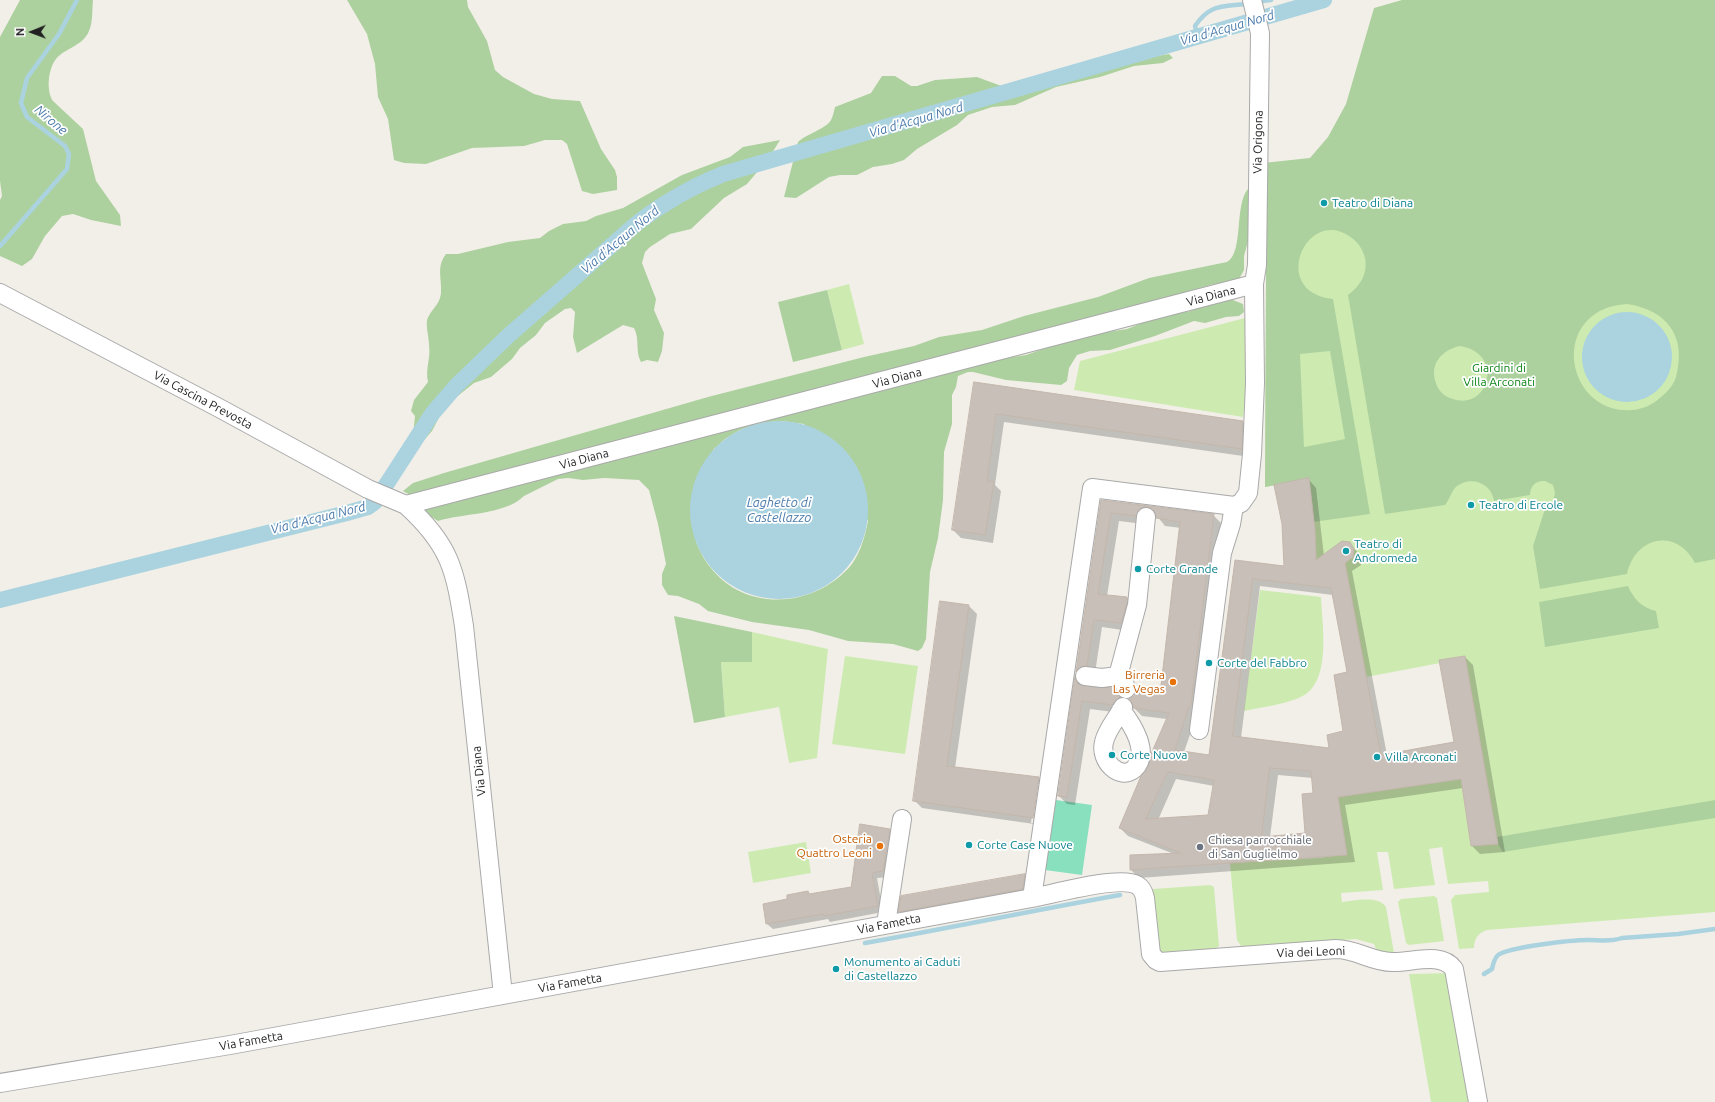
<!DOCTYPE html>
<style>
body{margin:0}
#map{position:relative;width:1715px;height:1102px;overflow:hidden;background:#f2efe9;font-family:Ubuntu,sans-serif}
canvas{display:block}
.north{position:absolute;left:12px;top:12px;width:40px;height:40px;-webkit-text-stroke:3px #fff;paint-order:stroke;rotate:269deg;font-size:11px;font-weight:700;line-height:16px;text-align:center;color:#222}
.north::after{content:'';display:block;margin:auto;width:14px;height:18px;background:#222;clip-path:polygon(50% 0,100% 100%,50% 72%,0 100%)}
</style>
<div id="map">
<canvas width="1715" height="1102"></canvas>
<div class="north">N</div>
</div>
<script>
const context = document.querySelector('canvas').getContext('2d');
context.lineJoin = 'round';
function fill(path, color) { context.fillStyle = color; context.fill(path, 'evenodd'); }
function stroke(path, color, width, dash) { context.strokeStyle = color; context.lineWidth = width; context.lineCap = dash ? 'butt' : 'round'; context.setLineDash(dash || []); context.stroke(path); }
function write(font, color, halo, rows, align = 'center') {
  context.font = font + ' Ubuntu,sans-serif'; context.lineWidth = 3.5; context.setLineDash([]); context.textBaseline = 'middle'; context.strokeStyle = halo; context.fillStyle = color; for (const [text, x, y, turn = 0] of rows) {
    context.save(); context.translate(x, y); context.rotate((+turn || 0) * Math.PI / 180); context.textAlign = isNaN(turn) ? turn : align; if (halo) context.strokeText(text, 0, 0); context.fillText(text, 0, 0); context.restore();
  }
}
fill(new Path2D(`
 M1715,130V912L1487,930C1478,933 1474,939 1474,948L1459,949L1451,900L1455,895L1489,892L1488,881L1448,884L1442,847L1429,849L1435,885L1394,889L1388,852H1377L1383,890L1341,893L1342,902C1354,901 1378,895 1386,907L1394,953L1378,954L1374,944L1356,939L1245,947L1241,946L1237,940L1230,863L1319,858L1347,854L1338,797L1461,779L1471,846L1498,844L1465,656L1440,660V663L1366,677L1347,572L1317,570L1315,530L1309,479L1265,487L1266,281L1264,184Z
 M849,284L864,344L842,350L827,290Z
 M1245,318L1247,381L1243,417L1074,390L1080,361Z
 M1260,590L1321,597C1322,624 1331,676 1306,694C1291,704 1262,707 1244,711Z
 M752,632L828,649L817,758L789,763L779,707L725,717L721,662H752Z
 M845,656L918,666L905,754L832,744Z
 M806,842L811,873L753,883L748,852Z
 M1210,885L1214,887L1219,946L1215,949L1161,954L1159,953L1153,889Z
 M1434,896L1437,898L1444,941L1409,945L1406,943L1398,902L1401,899Z
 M1451,973L1473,1102H1431L1409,974Z`), '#cdebb0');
fill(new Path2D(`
 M20,0H93C92,9 93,23 89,31C83,46 65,48 56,59C48,69 46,91 53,101L83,129L96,181L120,215L121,226L91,220L73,214L62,216L45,236L32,259L22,266L0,256V200L2,196L0,181V37Z
 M347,0H467L468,7L487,41L495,70L503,77L534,94L552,99L580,101L601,149L615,170L617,177V190L593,194L582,191L567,144L562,140H545L524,146L472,148L426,164L404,163L394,160L388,119L378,97L375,64L367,34Z
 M1402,0H1715V559L1695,563C1676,527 1635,537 1627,574L1540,589L1533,546L1546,506L1553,502L1555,493L1553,485L1545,481C1536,480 1530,486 1530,495L1494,501C1492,484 1472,475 1457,486C1451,491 1450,499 1445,505L1385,514L1348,295C1360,286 1368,274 1365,258C1363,249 1357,241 1349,236C1306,207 1269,292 1333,299L1370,514L1313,522L1309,479L1265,487L1266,281L1263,163L1310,158L1328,137L1346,104L1374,8ZM1627,304C1667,310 1687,336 1676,377C1673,387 1664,395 1655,402C1646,408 1635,411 1624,410C1576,408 1555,342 1595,314C1605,307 1616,305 1627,304ZM1460,346C1505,353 1489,411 1453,399C1445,397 1438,391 1436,383C1429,364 1442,350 1460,346ZM1330,351L1345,439L1304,447L1300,354Z
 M1169,54L1173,58L1163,63L1134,66L1100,77L1056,87L1015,105L992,107L968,115L957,125L917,149L904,160L892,164L873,167L857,175H840L829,177L796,198L784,197L798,142C806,134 826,129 831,120C833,116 834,111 835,107L871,93L882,76H895L911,86H917L935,80L977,77L1015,91L1029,90L1139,59Z
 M780,140L769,158L747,184L724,198L691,229L670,234L650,247L645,252L642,263L656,299L654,310L664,333L662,351L658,362L647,360L641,362C635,352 640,339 634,328L623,325L577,353L573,337L575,312L571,308L565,309L545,323L536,335L520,348L512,359L491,377L474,383L454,399L444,408L432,431L411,455L415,416L411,411L414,400L428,382C425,369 431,358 429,345C429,337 426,329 427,320C430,310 440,305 441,293C442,278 436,267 446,254H458L508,242L540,238L549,231L563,224L586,221L596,216L623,208L682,175L730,157L743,147Z
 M1248,189L1250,193V234L1244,256V270L1239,279L1210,285L1082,322L1049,328L1027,335L412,496L403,491L413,483L444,473L708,397L864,357L914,346L939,337L982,330L1024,316L1098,297L1149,278L1227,262C1244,252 1234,205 1248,189Z
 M827,290L842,350L793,362L778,302Z
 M1224,299L1233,300L1243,304L1244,312L1239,316L1226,317L1205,323L1194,321L1155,336L1110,350L1090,351L1077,355L1069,368L1067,381L1061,385L1006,380L973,372H968L958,376L956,387L952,395V424L944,452L943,500L938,538L930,572L926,639L922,648L918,651L893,644L848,641L809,630L752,622L708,611L699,604L678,596L668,595L662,585V574L666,564L658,524L649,490L639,480L604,478L583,480L568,478L558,479L524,496C505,515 463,513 438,521L423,512L422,505L630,452L657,449L856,392H878L911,380L999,359L1026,355L1080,336L1127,329L1159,316L1191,311L1201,306ZM781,421L804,424L868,521C865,536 861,551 852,564C817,607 747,614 711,568C704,560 700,551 696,542L713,450L725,439L740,430L760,423Z
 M1628,586C1633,598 1642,608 1656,611L1659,628L1545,647L1539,602Z
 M674,616L752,632V662H721L725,717L694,723Z
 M1715,800V818L1503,852L1498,844L1497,837Z`), '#add19e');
fill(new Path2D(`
 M1056,800L1092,805L1082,875L1045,870Z`), '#88e0be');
fill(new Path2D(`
 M1582 357a45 45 0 1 1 90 0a45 45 0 1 1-90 0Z
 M690 510a89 89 0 1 1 178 0a89 89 0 1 1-178 0Z`), '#aad3df');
fill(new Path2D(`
 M974,383L1242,422L1251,430L1250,457L1004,422L995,485L1001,491L993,543L961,538L953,530Z
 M1309,480L1316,488L1324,556L1349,543L1362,557L1361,565L1352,571L1387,755L1456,742L1465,657L1473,665L1505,852L1480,854L1472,846L1463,788L1345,805L1355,862L1139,878L1131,870L1174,854L1128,836L1120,828L1150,766L1167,719L1142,716L1134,708L1161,695L1181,528L1165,526L1157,516L1149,515L1144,524L1119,521L1107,596L1127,598L1135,606L1129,631L1102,627L1095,673L1084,679L1077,671L1102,501L1213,515L1221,523L1199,714L1196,717L1184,752L1209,757L1236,561L1286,567ZM1260,586L1333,595L1348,673L1344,731L1330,749L1241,738ZM1278,775L1313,778L1314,794L1306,834L1270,837ZM1176,779L1214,786L1209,816L1158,820Z
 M969,606L977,614L955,768L1039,778L1047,787L1041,825L922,808L914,800ZM1037,784H1039L1033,823H1031Z
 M1076,679L1084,687L1114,689L1123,697L1128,706L1121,713L1090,709L1075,805L1067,804L1059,796Z
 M889,829L895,835L889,877L877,878L883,912L830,922L828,919L773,929L767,924L789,900L808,893L811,895L852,887Z
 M1025,875L1031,881L1029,895L906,918L900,911Z`), '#0003');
stroke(new Path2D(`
 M1262,1L1271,0
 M1198,37L1195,26C1210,4 1221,7 1246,4
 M0,246L67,169L69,154L65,146L27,117L21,103L27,78L59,34L77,0
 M865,943C950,928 1035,910 1120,895
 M1484,974L1492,969C1493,964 1494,959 1498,955C1510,947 1571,940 1588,940C1599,940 1611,942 1622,938L1678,934L1715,929`), '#aad3df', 4.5);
stroke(new Path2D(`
 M0,600L347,513L368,507L375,502L432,414L456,386L508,336L636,224C663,203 691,187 723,174L1324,0`), '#aad3df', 16);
const building = new Path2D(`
 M974,382L1243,421L1242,449L996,414L987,481L994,482L985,535L952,530Z
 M1309,478L1315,530L1316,560L1342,541L1350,542L1354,549L1353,557L1345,563L1381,755L1454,742L1439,660L1465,656L1498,844L1471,846L1461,779L1338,797L1347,855L1130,870V855L1181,853L1119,828L1141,776L1149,765L1151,754L1169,713L1133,708L1132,702L1129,699L1134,696L1136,691L1160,694L1180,522L1156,518L1155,512L1147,507L1141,508L1136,516L1111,513L1098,594L1127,597V603L1121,623L1094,620L1087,666L1081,667L1076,672L1101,500L1214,514L1191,705L1188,709L1175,750L1209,755L1235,560L1284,566L1282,524L1274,485ZM1253,579L1331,588L1347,672L1334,675L1343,731L1327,735L1329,748L1233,736ZM1270,768L1311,771L1313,793L1302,794L1305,833L1262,837ZM1168,772L1214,780L1208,815L1146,819Z
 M940,601L969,605L947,766L1039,777L1033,818L913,801Z
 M1075,677L1078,684L1084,686L1115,688L1120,697L1112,705L1082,701L1067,797L1058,796Z
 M860,824L890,829L883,871L872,873L878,906L824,916L823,914L766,924L763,904L787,899V895L808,891L809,894L851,887Z
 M1025,874L1023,889L898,912L901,896Z`);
fill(building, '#c7bfb8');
stroke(building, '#c4b6ab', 1);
const minor = new Path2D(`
 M0,293L221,409L368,489L406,505
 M1085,676L1102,678L1118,676L1137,605L1146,517
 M1118,676L1124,682L1126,689
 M1121,710C1132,724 1151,753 1134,769C1120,781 1099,761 1104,742C1107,729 1117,719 1123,707
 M1199,730L1222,553L1231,524L1234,506
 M1032,898L1092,488L1234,506L1241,503L1248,493L1252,454L1255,383L1254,284L1257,265L1260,33L1252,0
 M886,924L902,819
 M503,995L464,626C455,569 450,545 406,505L1254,284
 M0,1083L230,1045L1032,898C1054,894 1119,875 1137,885C1142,888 1144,893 1145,898L1151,954L1156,960L1160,962L1336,949C1356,949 1372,962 1392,962C1411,963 1441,951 1454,969L1478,1102`);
stroke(minor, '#a9a9a9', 20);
stroke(minor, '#fff', 18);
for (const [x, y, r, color] of [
 [1324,203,4,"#0f9aa8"],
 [1471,505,4,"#0f9aa8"],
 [1346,551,4,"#0f9aa8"],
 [1138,569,4,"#0f9aa8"],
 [1209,663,4,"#0f9aa8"],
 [1173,682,4,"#e8710a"],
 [1112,755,4,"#0f9aa8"],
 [1377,757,4,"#0f9aa8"],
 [969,845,4,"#0f9aa8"],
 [880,846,4,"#e8710a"],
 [1200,847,4,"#6b7280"],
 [836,969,4,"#0f9aa8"]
]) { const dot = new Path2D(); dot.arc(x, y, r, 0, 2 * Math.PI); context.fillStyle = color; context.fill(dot); stroke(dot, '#fff', 1.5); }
write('12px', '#222', '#fff', [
 ["Via Origona",1258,142,-89],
 ["Via Diana",1211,296,-15],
 ["Via Diana",897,378,-15],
 ["Via Cascina Prevosta",203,400,28],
 ["Via Diana",584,459,-15],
 ["Via Diana",479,771,-96],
 ["Via Fametta",889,924,-11],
 ["Via dei Leoni",1311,952,-2],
 ["Via Fametta",570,983,-10],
 ["Via Fametta",251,1041,-10]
]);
write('12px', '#0d838f', '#fff', [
 ["Teatro di Diana",1332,203],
 ["Teatro di Ercole",1479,505],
 ["Teatro di",1354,544],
 ["Andromeda",1354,558],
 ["Corte Grande",1146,569],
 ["Corte del Fabbro",1217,663],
 ["Corte Nuova",1120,755],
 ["Villa Arconati",1385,757],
 ["Corte Case Nuove",977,845],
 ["Monumento ai Caduti",844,962],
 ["di Castellazzo",844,976]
], 'left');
write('12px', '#0c8416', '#fff', [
 ["Giardini di",1499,368],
 ["Villa Arconati",1499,382]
]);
write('12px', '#c56008', '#fff', [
 ["Birreria",1165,675],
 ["Las Vegas",1165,689],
 ["Osteria",872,839],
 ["Quattro Leoni",872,853]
], 'right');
write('12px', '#5b616d', '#fff', [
 ["Chiesa parrocchiale",1208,840],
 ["di San Guglielmo",1208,854]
], 'left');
write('italic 13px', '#4a7aab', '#fff', [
 ["Via d'Acqua Nord",1227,28,-16],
 ["Nirone",51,120,40],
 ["Via d'Acqua Nord",916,120,-16],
 ["Via d'Acqua Nord",620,240,-40],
 ["Laghetto di",779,503],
 ["Castellazzo",779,518],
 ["Via d'Acqua Nord",318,518,-14]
]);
</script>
